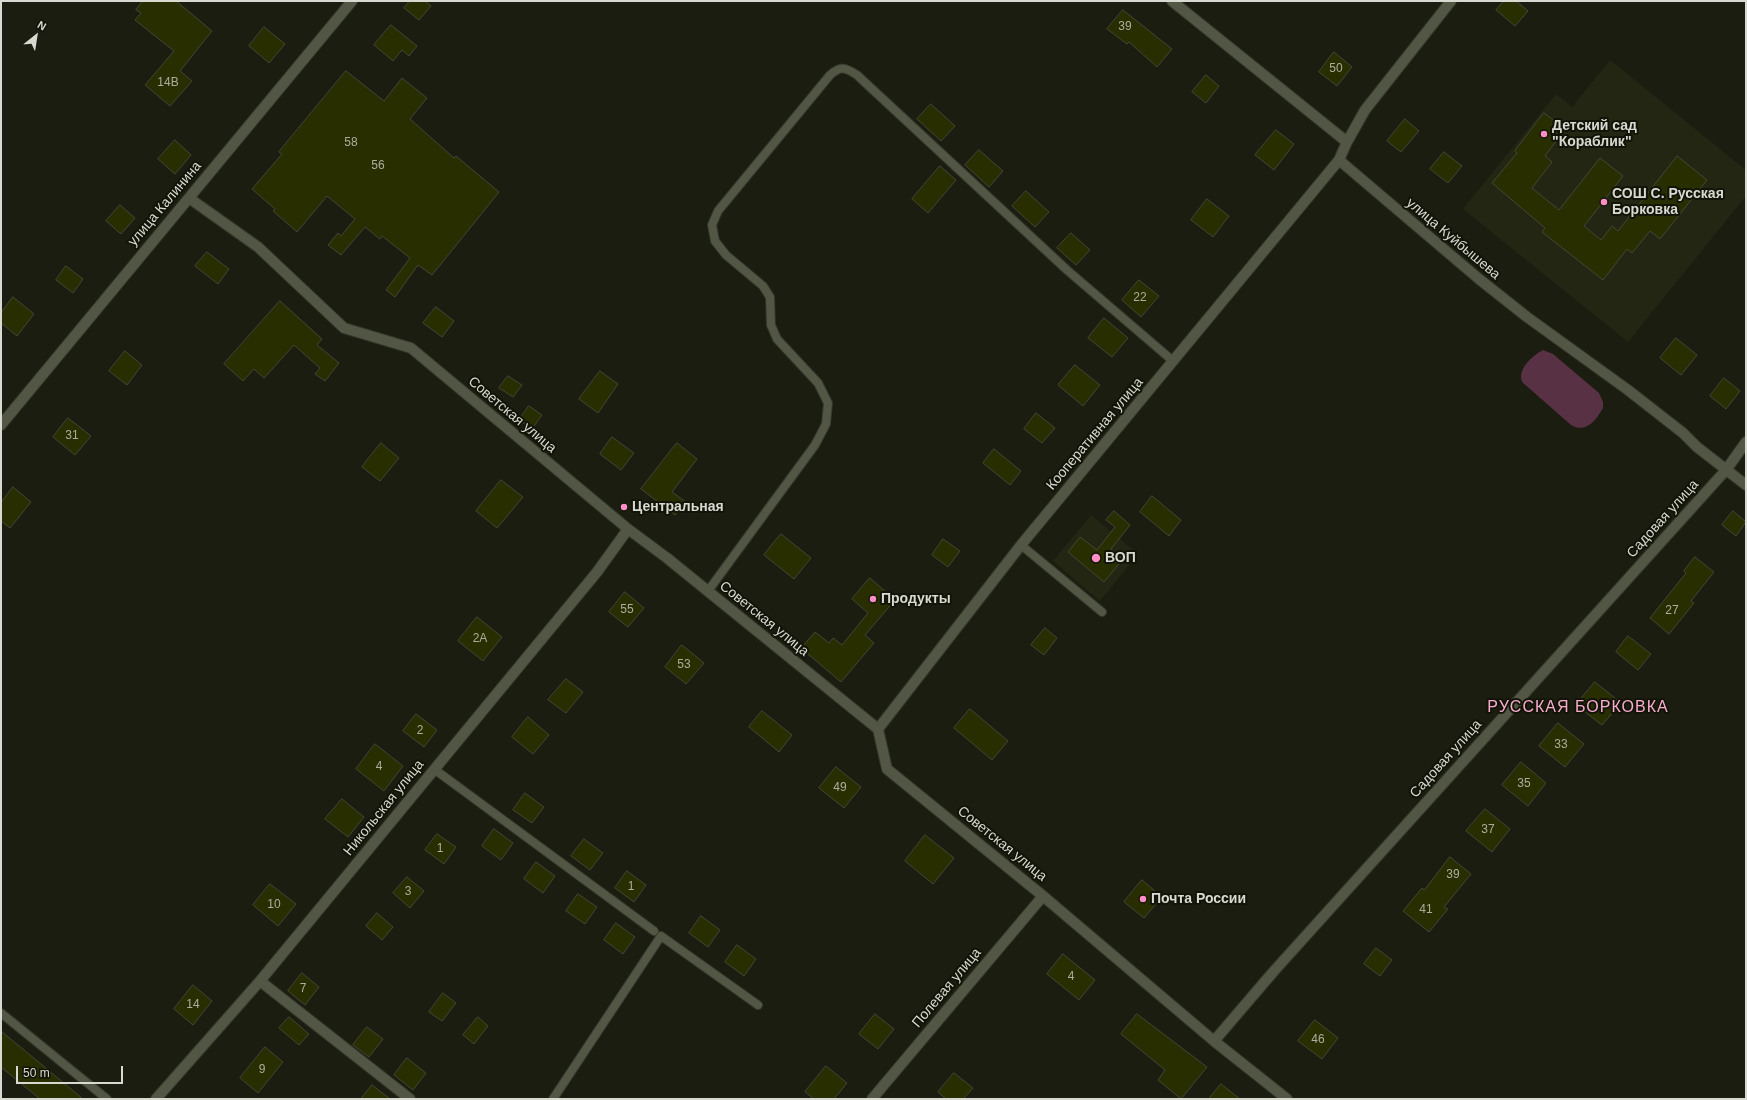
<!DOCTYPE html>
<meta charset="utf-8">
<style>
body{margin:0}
#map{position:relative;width:1747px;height:1100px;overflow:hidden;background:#1b1d10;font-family:Arial,sans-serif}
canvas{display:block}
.frame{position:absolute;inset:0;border:2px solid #d8d9d1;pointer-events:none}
.north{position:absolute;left:16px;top:16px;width:40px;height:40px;-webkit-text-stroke:3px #121408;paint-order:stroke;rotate:30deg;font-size:11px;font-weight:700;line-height:16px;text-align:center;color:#d8d9d1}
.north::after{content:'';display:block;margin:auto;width:14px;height:18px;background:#d8d9d1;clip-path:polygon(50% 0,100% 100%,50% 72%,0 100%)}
.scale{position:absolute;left:16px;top:1066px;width:107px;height:18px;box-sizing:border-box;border:2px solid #d8d9d1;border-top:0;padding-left:5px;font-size:12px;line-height:14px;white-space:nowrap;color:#d8d9d1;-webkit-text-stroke:3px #121408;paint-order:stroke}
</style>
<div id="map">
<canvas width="1747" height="1100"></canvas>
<div class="frame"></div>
<div class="north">N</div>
<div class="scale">50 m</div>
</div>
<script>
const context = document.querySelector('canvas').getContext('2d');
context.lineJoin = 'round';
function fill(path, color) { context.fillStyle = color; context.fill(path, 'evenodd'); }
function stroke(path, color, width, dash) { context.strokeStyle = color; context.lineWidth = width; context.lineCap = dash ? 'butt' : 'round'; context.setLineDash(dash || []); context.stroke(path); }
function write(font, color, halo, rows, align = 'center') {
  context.font = font + ' Arial,sans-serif'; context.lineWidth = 4; context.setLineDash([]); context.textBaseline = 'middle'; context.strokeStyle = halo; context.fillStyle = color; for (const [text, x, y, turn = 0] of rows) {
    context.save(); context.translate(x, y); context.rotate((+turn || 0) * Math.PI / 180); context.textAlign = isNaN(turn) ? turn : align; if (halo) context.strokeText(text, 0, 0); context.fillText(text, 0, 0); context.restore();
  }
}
fill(new Path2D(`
 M1610,60L1746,170V196L1628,342L1463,209L1556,94L1572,107Z
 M1091,515L1138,554L1100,601L1053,561Z`), '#232613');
fill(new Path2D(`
 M1543,350L1553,354L1599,393L1603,402V408C1596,420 1586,434 1571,425L1522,382C1517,369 1532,356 1543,350Z`), '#593144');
const building = new Path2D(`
 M143,1H176L212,31L180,71L192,81L170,106L145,85L174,51L135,20L141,13L136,10Z
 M410,1H425L431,6L419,20L404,8Z
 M1504,1H1516L1528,11L1515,26L1496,10Z
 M1123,10L1172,49L1157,67L1129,42L1127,44L1107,29Z
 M391,25L417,46L409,56L402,50L393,61L374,45Z
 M264,27L285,44L269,63L249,46Z
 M1334,52L1352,67L1337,86L1319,72Z
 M346,71L384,101L402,78L427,98L410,119L454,158L456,156L499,192L432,275L418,265L395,297L386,290L410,258L382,236L380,239L365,227L341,255L328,245L338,233L341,236L355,219L327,196L297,232L273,211L275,209L252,189L282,154L279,152Z
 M1206,75L1219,86L1206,103L1192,92Z
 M931,104L955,126L941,141L917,119Z
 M1544,113L1565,129L1545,156L1552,162L1532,188L1559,210L1600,158L1623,176L1584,226L1601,240L1612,226L1618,231L1677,156L1707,180L1660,239L1650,231L1632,253L1627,249L1603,280L1542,232L1545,228L1492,183L1517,153L1515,151Z
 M1405,119L1419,131L1401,152L1387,141Z
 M1276,130L1294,144L1274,170L1255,155Z
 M175,140L191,155L175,174L158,159Z
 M979,150L1003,171L989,187L965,165Z
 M1444,152L1462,166L1448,183L1430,169Z
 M940,166L956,180L928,213L912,199Z
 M1026,191L1049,212L1035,227L1012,206Z
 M1207,199L1229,216L1213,237L1191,220Z
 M120,205L135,218L121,234L106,221Z
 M1071,233L1090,250L1076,265L1057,248Z
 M207,252L229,269L218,284L195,266Z
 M66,266L83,279L73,293L56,280Z
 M1139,280L1159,296L1141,317L1122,300Z
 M13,297L34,314L17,336L1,323V313Z
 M280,301L322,339L317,345L339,363L325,381L315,374L320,368L294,345L264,378L254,369L243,381L224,364Z
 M436,307L454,321L442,337L423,323Z
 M1104,318L1128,338L1112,357L1088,338Z
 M1676,338L1697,355L1681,375L1660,358Z
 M125,351L142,365L127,385L109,371Z
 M1075,365L1100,385L1083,406L1058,385Z
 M600,371L618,384L598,413L579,399Z
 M508,376L522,385L513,397L499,388Z
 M1724,378L1740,391L1726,409L1710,396Z
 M529,406L542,415L532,429L519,420Z
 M1036,413L1055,428L1042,443L1024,429Z
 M68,418L91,436L75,455L53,437Z
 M612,437L634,453L621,470L600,454Z
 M381,443L399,458L380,481L362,467Z
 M677,443L697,459L672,492L686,502L675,515L641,489Z
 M994,449L1021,471L1010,485L983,463Z
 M501,480L523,497L497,528L476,511Z
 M13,487L31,502L10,528L1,521V503Z
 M1152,496L1181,520L1169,536L1140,512Z
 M1114,511L1130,525L1111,549L1123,559L1104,582L1068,552L1080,537L1097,550L1115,527L1106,520Z
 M1733,511L1746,522L1736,536L1722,525Z
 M781,534L811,558L794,579L764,555Z
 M943,539L960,551L948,567L932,555Z
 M1695,557L1714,572L1691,601L1694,603L1669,634L1650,618L1686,573L1684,571Z
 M870,578L895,600L865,635L874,643L841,682L801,648L815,632L829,643L833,638L842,645L868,613L852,599Z
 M625,592L644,608L628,627L609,612Z
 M477,617L502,637L483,661L458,641Z
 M1045,628L1057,638L1044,655L1031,645Z
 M1628,636L1651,654L1638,670L1616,652Z
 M682,645L704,663L686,684L665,667Z
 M566,679L583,692L566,713L548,700Z
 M1595,682L1621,703L1602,725L1576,705Z
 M970,709L1008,741L992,760L954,728Z
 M762,711L792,735L779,752L749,727Z
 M416,714L437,730L424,747L403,731Z
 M528,717L549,735L533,754L512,737Z
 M1558,723L1584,744L1565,767L1539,746Z
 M375,744L403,766L384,791L356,769Z
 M1521,762L1546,783L1528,806L1502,785Z
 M836,767L861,787L844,808L819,788Z
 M525,793L544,807L532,823L513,810Z
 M342,799L364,817L348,837L325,819Z
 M1485,809L1510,829L1492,852L1466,831Z
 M494,829L513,843L501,860L482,846Z
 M437,834L456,847L444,864L425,850Z
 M925,835L954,858L933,884L905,861Z
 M584,839L603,853L590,870L571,856Z
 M1450,857L1471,874L1444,907L1448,909L1429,932L1403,911L1422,888L1424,890Z
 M536,862L555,876L543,893L524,879Z
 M627,871L646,885L634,902L615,888Z
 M407,877L424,891L410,908L393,893Z
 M1142,880L1162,897L1144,918L1124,902Z
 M270,884L296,904L278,926L253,905Z
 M578,894L597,907L585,924L566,911Z
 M377,913L393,927L382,940L366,926Z
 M701,916L720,930L708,947L689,933Z
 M616,923L635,937L623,954L604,940Z
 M737,945L756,959L744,976L725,962Z
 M1376,948L1392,960L1380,976L1364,964Z
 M1063,954L1095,980L1079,1000L1047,974Z
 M302,973L319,987L305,1005L288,991Z
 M193,985L212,1001L193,1025L174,1009Z
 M443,993L456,1003L442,1021L429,1012Z
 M875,1014L894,1029L878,1049L859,1034Z
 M1137,1014L1207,1067L1181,1099L1158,1080L1165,1070L1121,1034Z
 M289,1017L309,1034L299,1045L279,1028Z
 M478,1017L488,1026L474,1044L463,1035Z
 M1315,1020L1338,1038L1322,1059L1298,1041Z
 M367,1027L383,1039L369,1057L353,1045Z
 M1,1031L83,1099H40L1,1067Z
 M265,1047L283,1062L258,1093L240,1078Z
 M407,1058L426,1073L413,1090L394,1075Z
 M826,1066L847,1083L834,1099H814L805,1092Z
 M954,1073L973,1088L963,1099H946L938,1092Z
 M1221,1084L1240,1099H1209Z
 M372,1085L390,1099H361Z`);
fill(building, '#282e00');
stroke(building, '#444738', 1);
const service = new Path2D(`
 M1021,545L1102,612
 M708,591L815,445L826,424L828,403L818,383L777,339L771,325L770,297L763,286L726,255L715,241L712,225L718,211L830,75C841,66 845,67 857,75L1067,270L1173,361
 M434,769L654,931
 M1,1013L107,1099
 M553,1099L661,936L758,1005`);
const minor = new Path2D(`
 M1172,1L1347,142L1339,160L1479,279L1527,317L1628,390L1683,433L1697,447L1746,485
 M1347,142L1365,110L1451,1
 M189,198L258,247L344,328L411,348L628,529L667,558L878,729L887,769L1043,896L1214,1041L1287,1099
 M1,425L352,1
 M878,729L1021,545L1339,160
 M260,981L410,1099
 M1214,1041L1274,971L1726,470L1746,442
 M156,1099L260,981L597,572L628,529
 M872,1099L1043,896`);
stroke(service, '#35372b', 10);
stroke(minor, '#35372b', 12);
stroke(service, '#525644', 8);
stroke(minor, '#525644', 10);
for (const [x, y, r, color] of [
 [1544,134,4,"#fb8fc3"],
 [1604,202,4,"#fb8fc3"],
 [624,507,4,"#fb8fc3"],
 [1096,558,5,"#fb8fc3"],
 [873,599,4,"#fb8fc3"],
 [1143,899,4,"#fb8fc3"]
]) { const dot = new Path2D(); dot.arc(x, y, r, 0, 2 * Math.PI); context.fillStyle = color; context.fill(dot); stroke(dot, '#121408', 1.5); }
write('12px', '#acae9d', null, [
 ["39",1125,27],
 ["50",1336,69],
 ["14В",168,83],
 ["58",351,143],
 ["56",378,166],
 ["22",1140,298],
 ["31",72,436],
 ["55",627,610],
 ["27",1672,611],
 ["2А",480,639],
 ["53",684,665],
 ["2",420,731],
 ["33",1561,745],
 ["4",379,767],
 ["35",1524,784],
 ["49",840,788],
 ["37",1488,830],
 ["1",440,849],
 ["39",1453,875],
 ["1",631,887],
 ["3",408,892],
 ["10",274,905],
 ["41",1426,910],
 ["4",1071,977],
 ["7",303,989],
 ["14",193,1005],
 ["46",1318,1040],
 ["9",262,1070]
]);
write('bold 14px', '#d8d9d1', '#121408', [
 ["Детский сад",1552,126],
 ["\"Кораблик\"",1552,142],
 ["СОШ С. Русская",1612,194],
 ["Борковка",1612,210],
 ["Центральная",632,507],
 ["ВОП",1105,558],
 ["Продукты",881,599],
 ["Почта России",1151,899]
], 'left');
write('14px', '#d8d9d1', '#121408', [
 ["улица Калинина",165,204,-50],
 ["улица Куйбышева",1453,239,40],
 ["Советская улица",512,415,40],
 ["Кооперативная улица",1095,434,-50],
 ["Садовая улица",1663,519,-48],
 ["Советская улица",764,619,39],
 ["Садовая улица",1446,759,-48],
 ["Никольская улица",384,808,-51],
 ["Советская улица",1002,844,39],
 ["Полевая улица",947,988,-50]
]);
context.letterSpacing = '1px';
write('16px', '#f9accf', '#121408', [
 ["РУССКАЯ БОРКОВКА",1578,708]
]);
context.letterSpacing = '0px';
</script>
